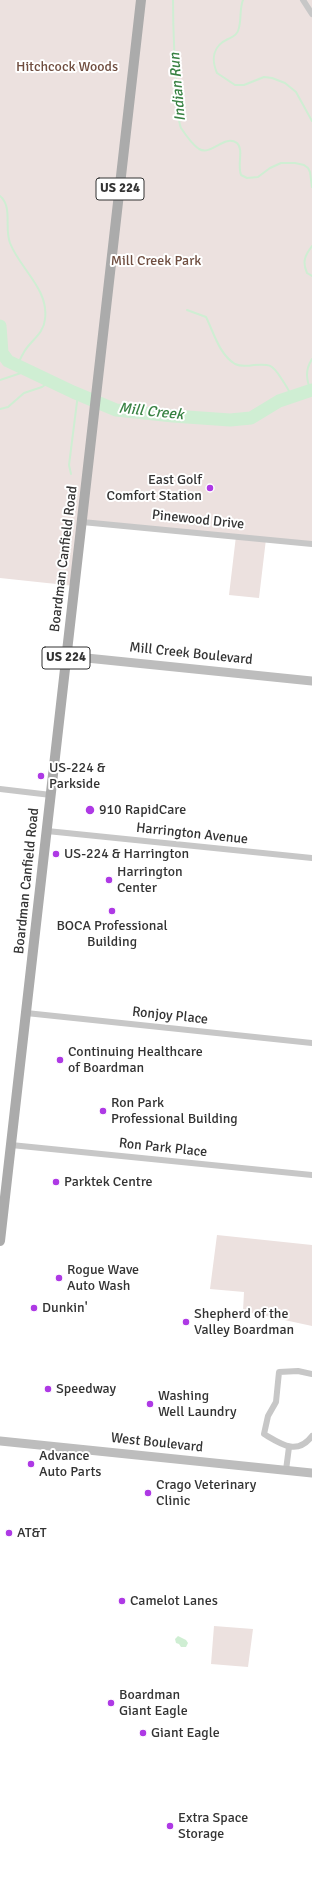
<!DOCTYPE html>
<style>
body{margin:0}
canvas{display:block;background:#fff}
</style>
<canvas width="312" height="1903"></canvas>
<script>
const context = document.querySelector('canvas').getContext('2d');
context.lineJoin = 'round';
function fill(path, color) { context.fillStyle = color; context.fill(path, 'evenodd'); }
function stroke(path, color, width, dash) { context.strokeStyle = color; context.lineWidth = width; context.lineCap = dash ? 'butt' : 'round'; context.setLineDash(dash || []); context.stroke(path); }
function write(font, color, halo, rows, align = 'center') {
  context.font = font + ' Signika,sans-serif'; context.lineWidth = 4; context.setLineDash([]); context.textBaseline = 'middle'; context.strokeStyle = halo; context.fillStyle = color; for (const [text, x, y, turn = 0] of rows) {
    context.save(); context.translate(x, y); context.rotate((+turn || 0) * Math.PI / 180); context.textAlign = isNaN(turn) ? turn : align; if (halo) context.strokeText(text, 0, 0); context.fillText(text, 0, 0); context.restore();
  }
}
fill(new Path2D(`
 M0,0H312V544L266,539L259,598L229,595L236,536L82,522L75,586L0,578Z
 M217,1235L312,1245V1326L243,1311L244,1292L210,1289Z
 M214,1626L253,1629L248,1667L211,1664Z`), '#ece1df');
fill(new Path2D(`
 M178,1636L186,1640L188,1643L186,1647H181L179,1644L176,1643L175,1639Z`), '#cfeed3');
stroke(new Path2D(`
 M173,0C173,36 175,71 178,107C179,114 178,121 181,128C185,134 193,145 199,149C212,156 224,134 237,143C244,149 237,165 241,175L247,178L258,177L270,168L281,163H295L304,165L308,168L310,172L312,187
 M243,0C239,10 242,21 238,31C236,36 232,37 228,39C213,46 211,59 217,73L235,85H244L264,77L272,78L285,83L296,92L312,121
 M0,196C13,207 4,228 10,243C20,269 49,289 45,319C44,334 30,341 24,352C21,357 19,362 17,366
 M312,246C305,255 302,262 307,273L312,276
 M187,310L206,317C214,333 219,354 235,364C241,367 248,366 254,365C270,364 272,364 281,378C285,384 289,390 292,397
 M0,335H1
 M0,380L27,371
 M311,391C306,379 305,370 312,359
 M0,409L8,407L24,393L42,387L49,382
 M71,474L69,465L78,394`), '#cfeed3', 2);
stroke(new Path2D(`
 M0,326L2,353L8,361L73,392L116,410L173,416L230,420L251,418L279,401L312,390`), '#cfeed3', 13);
stroke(new Path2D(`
 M303,0L312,14
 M82,522L312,544
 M0,789L51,795
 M47,831L312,858
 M26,1013L312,1043
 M11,1145L312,1175
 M312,1374L298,1371L279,1372L276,1402L268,1416L264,1434C281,1444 297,1456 312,1436
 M286,1470L289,1447`), '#c7c7c7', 6);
stroke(new Path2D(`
 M67,656L312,681
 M0,1441L312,1473`), '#bdbdbd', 9);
stroke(new Path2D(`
 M0,1241L141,0`), '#ababab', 10);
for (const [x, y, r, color] of [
 [210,488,4,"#ae39e5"],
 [41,776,4,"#ae39e5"],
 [90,810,5,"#ae39e5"],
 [56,854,4,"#ae39e5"],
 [109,880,4,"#ae39e5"],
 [112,911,4,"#ae39e5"],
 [60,1060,4,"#ae39e5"],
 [103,1111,4,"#ae39e5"],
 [56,1182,4,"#ae39e5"],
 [59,1278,4,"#ae39e5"],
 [34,1308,4,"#ae39e5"],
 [186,1322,4,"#ae39e5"],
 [48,1389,4,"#ae39e5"],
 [150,1404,4,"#ae39e5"],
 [31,1464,4,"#ae39e5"],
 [148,1493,4,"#ae39e5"],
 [9,1533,4,"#ae39e5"],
 [122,1601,4,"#ae39e5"],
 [111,1703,4,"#ae39e5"],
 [143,1733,4,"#ae39e5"],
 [170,1826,4,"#ae39e5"]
]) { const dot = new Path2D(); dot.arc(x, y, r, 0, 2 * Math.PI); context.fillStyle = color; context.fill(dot); stroke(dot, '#fff', 1.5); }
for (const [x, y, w] of [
 [120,189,48],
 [66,658,48]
]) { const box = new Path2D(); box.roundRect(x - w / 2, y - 11, w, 22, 3); context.fillStyle = '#fff'; context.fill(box); stroke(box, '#333', 1); }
write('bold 13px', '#333', null, [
 ["US 224",120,189],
 ["US 224",66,658]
]);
write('14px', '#6f4d3f', '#fff', [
 ["Hitchcock Woods",67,67],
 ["Mill Creek Park",156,261]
]);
write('14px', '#333', '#fff', [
 ["East Golf",202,480,"right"],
 ["Comfort Station",202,496,"right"],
 ["US-224 &",49,768],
 ["Parkside",49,784],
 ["910 RapidCare",99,810],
 ["US-224 & Harrington",64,854],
 ["Harrington",117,872],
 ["Center",117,888],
 ["BOCA Professional",112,926,"center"],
 ["Building",112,942,"center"],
 ["Continuing Healthcare",68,1052],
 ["of Boardman",68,1068],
 ["Ron Park",111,1103],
 ["Professional Building",111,1119],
 ["Parktek Centre",64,1182],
 ["Rogue Wave",67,1270],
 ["Auto Wash",67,1286],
 ["Dunkin'",42,1308],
 ["Shepherd of the",194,1314],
 ["Valley Boardman",194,1330],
 ["Speedway",56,1389],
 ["Washing",158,1396],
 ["Well Laundry",158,1412],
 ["Advance",39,1456],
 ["Auto Parts",39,1472],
 ["Crago Veterinary",156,1485],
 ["Clinic",156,1501],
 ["AT&T",17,1533],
 ["Camelot Lanes",130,1601],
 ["Boardman",119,1695],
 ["Giant Eagle",119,1711],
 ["Giant Eagle",151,1733],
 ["Extra Space",178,1818],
 ["Storage",178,1834]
], 'left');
write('14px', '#333', '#fff', [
 ["Pinewood Drive",198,520,6],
 ["Boardman Canfield Road",64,559,-83],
 ["Mill Creek Boulevard",191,654,6],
 ["Harrington Avenue",192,834,6],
 ["Boardman Canfield Road",27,881,-84],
 ["Ronjoy Place",170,1016,6],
 ["Ron Park Place",163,1148,6],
 ["West Boulevard",157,1443,6]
]);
write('italic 15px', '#388243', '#fff', [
 ["Indian Run",178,87,-95],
 ["Mill Creek",151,412,6]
]);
</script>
